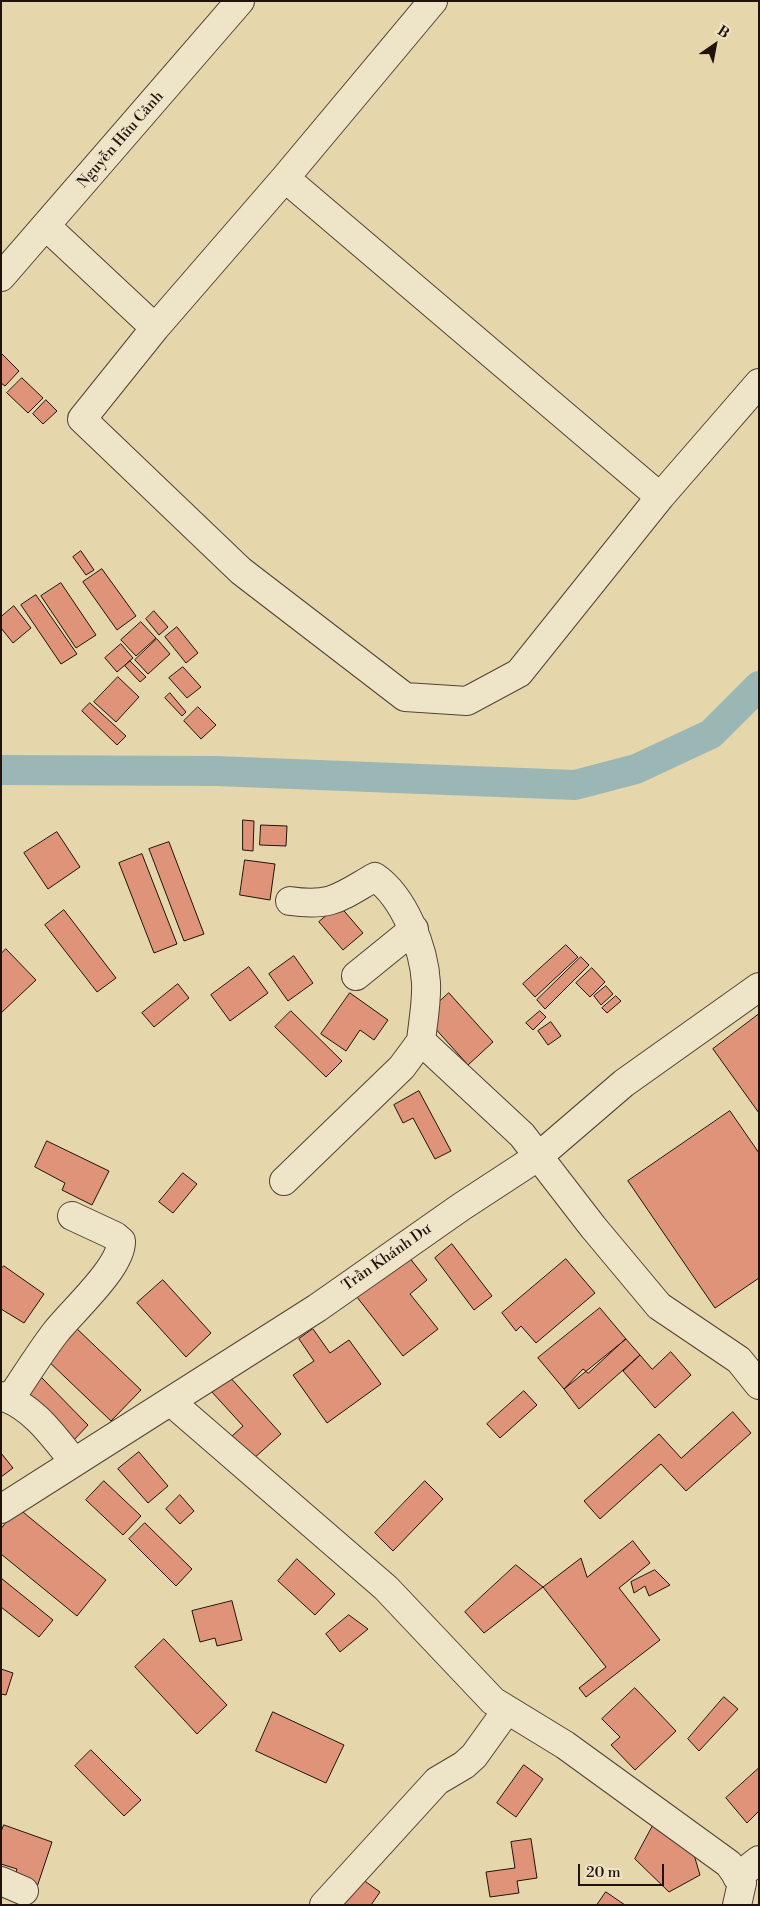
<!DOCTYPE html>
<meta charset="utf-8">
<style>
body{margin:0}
#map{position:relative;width:760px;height:1906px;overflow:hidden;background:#e5d7ab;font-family:"Libre Bodoni",serif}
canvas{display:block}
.frame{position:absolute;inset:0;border:2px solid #21120c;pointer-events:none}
.north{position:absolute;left:690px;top:20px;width:50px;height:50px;-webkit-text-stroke:4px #eee5c8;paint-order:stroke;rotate:33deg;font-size:14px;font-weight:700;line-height:20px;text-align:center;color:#21120c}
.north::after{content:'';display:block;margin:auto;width:18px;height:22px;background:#21120c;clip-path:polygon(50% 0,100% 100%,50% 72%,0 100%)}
.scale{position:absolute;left:578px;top:1864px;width:86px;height:22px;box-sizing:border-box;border:2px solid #21120c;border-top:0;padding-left:6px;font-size:15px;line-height:18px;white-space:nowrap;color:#21120c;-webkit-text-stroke:4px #eee5c8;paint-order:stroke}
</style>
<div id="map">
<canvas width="760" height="1906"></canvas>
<div class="frame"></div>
<div class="north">B</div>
<div class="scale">20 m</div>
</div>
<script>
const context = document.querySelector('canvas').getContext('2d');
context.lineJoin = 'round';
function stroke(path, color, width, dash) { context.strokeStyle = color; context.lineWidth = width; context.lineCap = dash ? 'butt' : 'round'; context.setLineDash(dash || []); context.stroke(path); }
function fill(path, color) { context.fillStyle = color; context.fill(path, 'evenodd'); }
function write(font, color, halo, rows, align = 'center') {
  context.font = font + ' "Libre Bodoni",serif'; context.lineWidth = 4; context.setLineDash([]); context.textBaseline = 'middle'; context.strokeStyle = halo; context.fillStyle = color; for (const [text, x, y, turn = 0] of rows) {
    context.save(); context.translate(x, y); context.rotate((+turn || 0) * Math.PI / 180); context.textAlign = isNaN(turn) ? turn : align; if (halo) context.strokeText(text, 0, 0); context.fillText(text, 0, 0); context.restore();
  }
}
stroke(new Path2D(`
 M1,770L216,771L575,785L636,769L711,734L759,686`), '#9bb7b5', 30);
const building = new Path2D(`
 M1,353L19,371L5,386L1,383Z
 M22,378L43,398L28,413L7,393Z
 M46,400L57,411L43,424L33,414Z
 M81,551L94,570L86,575L73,557Z
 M102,569L136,616L117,630L83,582Z
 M61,583L96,635L76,648L41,596Z
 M36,595L77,654L61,664L21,605Z
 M14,606L31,628L13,643L1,628V617Z
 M154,611L168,627L159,635L146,619Z
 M141,622L156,638L136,656L121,640Z
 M177,627L198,653L186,663L165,637Z
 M157,639L170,654L148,674L135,660Z
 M121,644L133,658L117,672L105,658Z
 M130,661L146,677L140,682L125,666Z
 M183,667L201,687L187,698L169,678Z
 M118,677L139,697L116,722L94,702Z
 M170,693L186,712L182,716L165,698Z
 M90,703L126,736L117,745L82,711Z
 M198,707L216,725L201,739L184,721Z
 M243,820L254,821L253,851L243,850Z
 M261,825L287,826L286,846L260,845Z
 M57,832L80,867L48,889L24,853Z
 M169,842L204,934L184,941L149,849Z
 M142,854L177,944L154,953L119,863Z
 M245,860L275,864L270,900L240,895Z
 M339,905L363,933L343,950L319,922Z
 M64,910L116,978L97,992L45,925Z
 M566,945L578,957L535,997L523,984Z
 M6,949L36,980L1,1013V954Z
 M294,956L313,983L288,1001L269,974Z
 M581,957L589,965L545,1009L537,1000Z
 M249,967L268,993L230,1021L211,995Z
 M592,968L605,982L590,997L576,983Z
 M178,984L189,998L154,1027L142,1013Z
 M606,986L613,994L601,1005L594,996Z
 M350,993L388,1020L374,1040L360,1030L346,1051L321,1034Z
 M449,993L493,1042L468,1065L424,1016Z
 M616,996L621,1001L607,1013L602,1008Z
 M291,1011L342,1061L326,1077L275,1027Z
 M540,1011L546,1017L533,1030L526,1023Z
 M759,1014V1113L713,1049Z
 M551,1022L561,1036L548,1045L538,1031Z
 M419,1091L451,1151L435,1159L413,1118L403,1123L394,1105Z
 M730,1111L759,1153V1278L715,1308L628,1181Z
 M47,1141L109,1171L92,1205L62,1190L65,1183L35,1167Z
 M183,1173L197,1184L173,1213L159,1202Z
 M452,1244L492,1296L474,1310L435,1258Z
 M405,1252L427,1280L410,1294L438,1329L403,1356L353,1292Z
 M566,1259L595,1293L536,1343L521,1326L516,1331L502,1313Z
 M4,1266L44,1294L24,1323L1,1309V1269Z
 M163,1280L211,1333L186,1357L137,1303Z
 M600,1308L626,1339L564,1389L538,1358Z
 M74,1326L141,1390L111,1421L44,1357Z
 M313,1329L330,1353L349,1340L381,1384L327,1423L293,1375L314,1361L299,1339Z
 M626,1339L640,1355L579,1409L564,1389L583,1369L588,1373Z
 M671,1352L691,1375L655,1408L623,1371L640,1355L652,1369Z
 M228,1375L281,1434L253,1459L232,1436L243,1426L211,1391Z
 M42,1378L88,1425L73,1441L26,1393Z
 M524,1391L537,1405L500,1438L487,1424Z
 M733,1412L751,1433L686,1491L661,1464L600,1519L584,1501L659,1434L681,1458Z
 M139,1452L168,1486L148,1503L118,1469Z
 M1,1453L13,1468L1,1477Z
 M104,1481L141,1516L123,1535L86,1500Z
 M425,1481L443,1499L393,1551L375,1533Z
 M180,1495L194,1511L180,1524L166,1509Z
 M18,1508L106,1580L77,1616L1,1554V1529Z
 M145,1523L192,1569L176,1586L129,1539Z
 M633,1541L650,1563L619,1588L660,1640L586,1697L579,1688L606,1667L543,1587L581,1558L587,1577Z
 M297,1559L335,1594L315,1615L278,1581Z
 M516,1565L543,1587L484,1633L465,1612Z
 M655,1570L670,1585L649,1596L645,1586L634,1593L631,1582Z
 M1,1578L53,1620L39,1637L1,1607Z
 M232,1601L242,1640L217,1646L215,1638L200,1642L192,1611Z
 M349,1615L368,1629L340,1652L326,1634Z
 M164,1639L227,1705L197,1734L135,1667Z
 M1,1669L13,1673L6,1695L1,1694Z
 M635,1688L676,1731L635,1770L611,1745L620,1737L602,1719Z
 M724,1697L738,1709L699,1751L688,1739Z
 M273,1712L344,1745L326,1783L256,1751Z
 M91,1750L141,1800L124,1816L75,1766Z
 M524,1765L543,1779L516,1817L497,1803Z
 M759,1768V1811L747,1823L726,1798Z
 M657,1818L692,1848L700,1875L669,1892L635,1859Z
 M4,1825L52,1842L35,1893L12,1884L17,1869L1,1864V1832Z
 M531,1839L537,1878L517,1881L519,1893L490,1897L486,1872L515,1868L511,1842Z
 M355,1874L380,1892L371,1905H334Z
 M606,1892L625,1905H597Z`);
fill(building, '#df9378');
stroke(building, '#21120c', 1);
const minor = new Path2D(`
 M285,178L660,497
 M47,227L155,328L82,419L241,571L405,697L467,701L519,673L660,497L759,383
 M1,277L240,1
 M155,328L285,178L433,1
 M290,901C332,907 340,897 375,877C404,897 424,948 426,983C427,1001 423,1022 421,1041L522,1135L593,1227L659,1306L739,1360L759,1385
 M356,976L414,929
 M284,1181L402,1067L421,1041
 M1,1396C33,1406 54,1437 74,1462
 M10,1399C25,1377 39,1354 55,1333C72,1311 122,1267 121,1241L115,1236L72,1216
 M171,1402L386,1588L493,1701L565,1745L729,1864L742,1883L737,1905
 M1,1509L317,1308L461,1207L539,1156L624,1083L759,987
 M737,1877L759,1860
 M1,1881L24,1891
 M324,1905L437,1781L464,1765L474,1756L507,1710`);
stroke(minor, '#524334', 30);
stroke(minor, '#eee5c8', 28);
write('15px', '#21120c', '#eee5c8', [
 ["Nguyễn Hữu Cảnh",121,140,-49],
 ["Trần Khánh Dư",387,1258,-35]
]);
</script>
